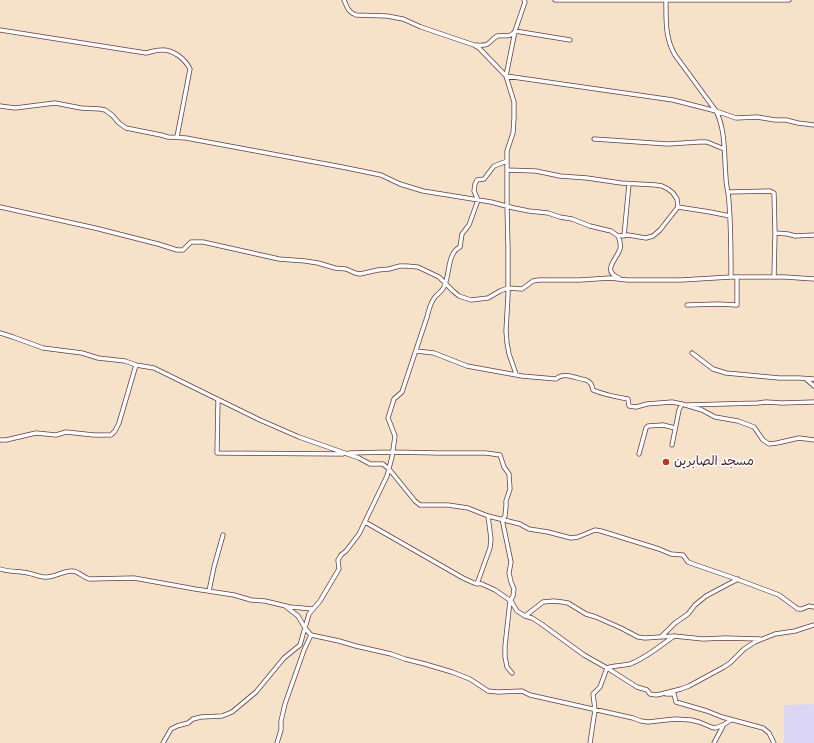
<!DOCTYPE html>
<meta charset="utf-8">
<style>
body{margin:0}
canvas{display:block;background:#f5e2c9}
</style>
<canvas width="814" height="743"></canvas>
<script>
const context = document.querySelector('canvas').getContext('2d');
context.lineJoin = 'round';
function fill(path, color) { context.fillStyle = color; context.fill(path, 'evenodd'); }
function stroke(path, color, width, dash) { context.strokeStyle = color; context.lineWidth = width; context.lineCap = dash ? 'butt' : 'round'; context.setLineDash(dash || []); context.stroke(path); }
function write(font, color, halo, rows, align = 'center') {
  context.font = font + ' Itim,"Playpen Sans Arabic",sans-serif'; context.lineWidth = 3; context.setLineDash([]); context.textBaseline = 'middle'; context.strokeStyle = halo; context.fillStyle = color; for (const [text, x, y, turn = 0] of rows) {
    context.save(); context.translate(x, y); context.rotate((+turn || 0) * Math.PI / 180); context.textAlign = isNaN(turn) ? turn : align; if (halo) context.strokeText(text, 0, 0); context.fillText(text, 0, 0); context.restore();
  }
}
fill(new Path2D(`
 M814,704V743H784V705Z`), '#dcd6f6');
const minor = new Path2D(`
 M344,0C347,7 348,12 356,15L387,16L403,19L421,27L474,45L479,48L506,76L673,100L716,111L736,118L757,117L775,120H786L798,123L814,125
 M555,0H789
 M666,0C666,20 665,38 675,55L716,111C726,130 724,157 726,178C726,186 729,194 729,203C731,227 731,252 731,277
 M0,30L146,53C151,52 156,50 161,50C173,49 185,59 190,69L177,137
 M476,45C491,46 487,43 497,36C504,35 511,38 515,31L570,40
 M0,106L15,108L55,103L81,108L100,109L105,110L112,115L119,123L126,128L161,135L168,137L186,138L342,167L381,175L400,184L423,191L491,202L514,208L529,211L548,213L560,217L572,219L590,226L611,231L618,236L628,235L646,238L653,236L660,230L678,207L710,212L730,216
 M594,139L668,144L699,142H707L724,149
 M507,170L536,171L560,176L587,178L621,183L656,185L662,186L668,189L673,193L677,199L678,207
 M728,192L770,191L774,193L775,233L774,277
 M0,207L95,228L158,244L177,250H183L191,242H203L279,259L305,261L318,263L335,268L346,269L355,273L360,274L378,270L389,269L400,266H406L418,267L439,277L453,291L459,296L471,300L488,298L500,291L508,288L522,289L533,281L539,280H580L610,278L627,280H681L731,277H785L814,279
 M775,233L788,234L795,236L814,235
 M618,236C620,240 621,244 620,249C617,259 601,271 619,278
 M624,236L629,184
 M687,305L718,304L737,305V277
 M0,333L13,337L43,348L82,353L98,358L125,361L136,365L154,368L260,420L299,437L359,458L370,464H383L389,469L415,501L420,505H448L468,508L488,516L520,524L529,529L548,532L571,538L578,537L595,530L601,531L659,549L671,554L683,555L688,562L696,565L731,577L779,595L798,609H802L809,606L814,607
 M416,351L434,353L467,366L522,376L556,379C564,371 577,379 586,380C591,382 592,385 593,390C605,395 616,397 628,399L629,406L636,407L647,404L672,402L682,404
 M692,353L713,369L726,373L779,378H799L814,379
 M516,374L509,354L507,343L506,331L508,295V249L507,206V151L513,133L514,118V102L506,76L515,31L525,2L524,0
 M806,379L814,386
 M218,399L217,453L343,454
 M687,405L758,403L766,402L782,403L814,402
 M0,440H6L36,433L56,435L66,432L94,435H111L115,431L119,423L136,365
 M672,445L679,410L682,404L702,410L715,417L738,421L754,427L763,440L769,444L777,443L799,438L814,440
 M349,453L393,452L438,453H486L500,455L504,467L509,474L510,489L506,501V506L505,516L503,519
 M639,454L646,428L648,426L663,425L675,428
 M502,519L511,562L509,573L511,582L514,589L513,596L510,601L505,646V657L507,667L512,673
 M365,522L463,578L474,583L482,584L495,590L511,601L517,611L525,616L532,618L540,623L584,655L607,668L637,687L647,690L650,694L656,695L661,694L681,689L689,686L724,667L730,663L744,649L755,642L775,634L795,631L814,625
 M0,569C9,572 19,571 28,573C34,574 41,578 47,577C55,577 63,571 72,571C78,571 83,577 89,579L134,578L195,589L234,595L251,600L265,601L290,607L313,609
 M477,584L490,548L491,539L488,516
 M209,591L214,567L223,535
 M285,606L298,616L305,628L311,635L339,641L356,646L391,654L405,659L425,664L452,672L470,679L488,691L498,692L522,691L530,695L633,718L641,721L648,722L675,719L691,720L699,722L711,727L715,728L723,725L731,720
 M525,616L543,602L554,601L562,602L568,603L586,614L596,617L621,628L638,637L645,638L674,636L703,639L725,638L760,639
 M661,637L675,623L688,614L695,605L706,596L738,579
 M666,694H674L676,702L707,711L722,717L763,728L769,733L774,743
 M163,743L171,729L177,726L188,723L193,719L201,717L222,716L232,712L256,692L284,658L300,645L309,614L320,601L339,569L338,560L341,555L346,551L359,534L387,476L392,457L395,436L388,418L394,399L402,392L427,317C429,310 430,303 435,297C438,294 442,291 444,287C450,275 447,253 460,247L462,234L469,225L478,200L474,191L475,184L477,180L484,179L494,166L507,161
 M277,743L281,730V721L285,704L304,650L311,635
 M590,743L595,710L593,694L600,687L607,668C615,665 622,666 630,664C646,658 660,646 674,636
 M714,743L723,726`);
stroke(minor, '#643c43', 5);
stroke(minor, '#fff', 3.5);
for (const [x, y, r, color] of [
 [666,462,4,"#c8321e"]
]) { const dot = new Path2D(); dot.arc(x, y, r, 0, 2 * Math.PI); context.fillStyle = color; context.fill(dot); stroke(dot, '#fff', 1.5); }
write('13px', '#4a1f2b', '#fff', [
 ["مسجد الصابرين",674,462]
], 'left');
</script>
